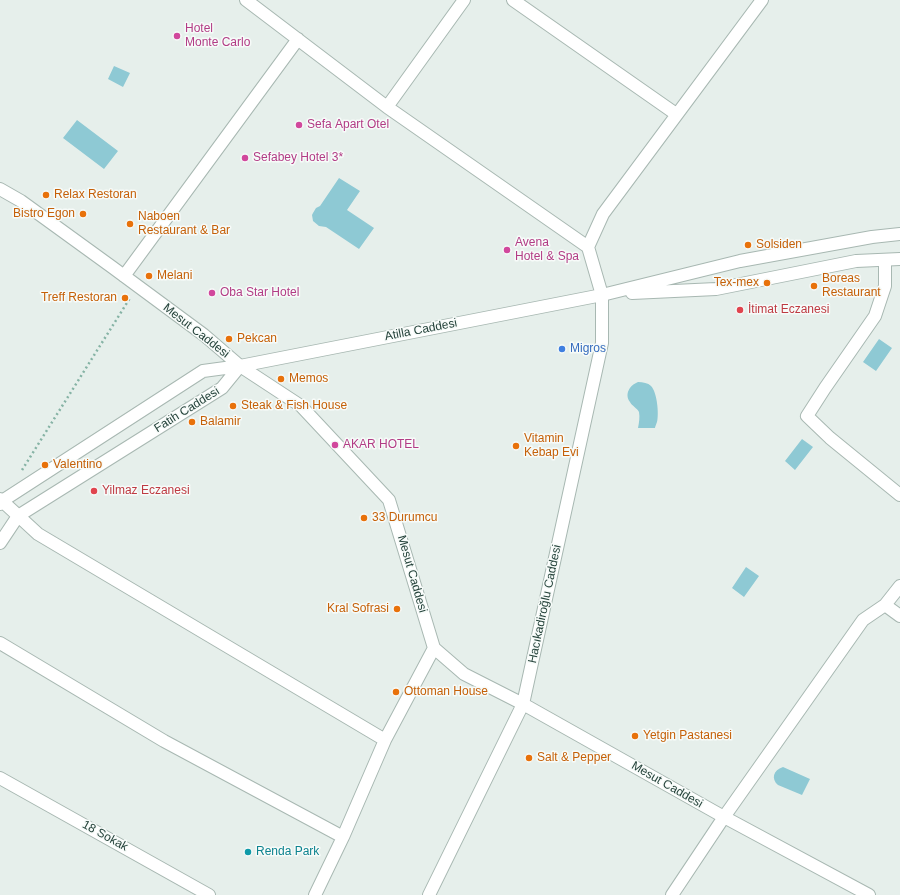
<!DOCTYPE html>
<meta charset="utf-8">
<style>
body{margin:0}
canvas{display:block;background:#e6efeb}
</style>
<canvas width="900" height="895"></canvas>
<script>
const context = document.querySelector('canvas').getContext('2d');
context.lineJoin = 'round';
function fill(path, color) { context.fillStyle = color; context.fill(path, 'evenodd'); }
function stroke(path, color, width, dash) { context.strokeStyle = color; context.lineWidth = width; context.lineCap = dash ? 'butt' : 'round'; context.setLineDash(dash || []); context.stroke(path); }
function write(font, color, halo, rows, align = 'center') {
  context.font = font + ' Arial,sans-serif'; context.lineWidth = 3; context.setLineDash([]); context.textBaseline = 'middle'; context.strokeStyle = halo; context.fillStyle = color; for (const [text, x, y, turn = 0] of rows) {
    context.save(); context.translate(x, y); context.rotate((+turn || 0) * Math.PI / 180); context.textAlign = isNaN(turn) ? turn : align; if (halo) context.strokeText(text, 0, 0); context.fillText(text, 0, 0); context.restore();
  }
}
fill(new Path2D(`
 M114,66L130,73L123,87L108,79Z
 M77,120L118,151L104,169L63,138Z
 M339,178L360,191L347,210L374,228L359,249L326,227L319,226L313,221L312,215L313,213L316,208L320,206Z
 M879,339L892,348L876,371L863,362Z
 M638,382C643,382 648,383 651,386C657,392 659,413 657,422C657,422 655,427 655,428H638C639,423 640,417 639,412C637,408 632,406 630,402C624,394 630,385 638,382Z
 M802,439L813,447L795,470L785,461Z
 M746,567L759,576L744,597L732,588Z
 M783,767L810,779L802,795L778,785C771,779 773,770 783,767Z`), '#8ec9d4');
const minor = new Path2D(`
 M246,0L387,107L588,247L602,295V343L523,704L429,895
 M513,0L676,114
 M387,107L464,0
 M0,189L21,201L112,267L204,335L240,366L301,406L389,500L434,648L464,674L523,704L724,817L869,895
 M588,247L603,214L762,0
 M885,260V286L875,316L825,388L807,416L830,438L900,495
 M124,276L298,39
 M0,499L38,534L385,740
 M885,605L900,616
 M0,643L164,741L343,837
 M0,778L209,895
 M315,895L343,837L385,740L434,648
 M672,895L724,817L863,620L885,605L900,586`);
const tertiary = new Path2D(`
 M632,293L716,289L856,261L900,259
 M0,504L2,501L203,371L240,366L602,295L740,261L872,237L900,234
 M0,543L18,516L222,388L240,366`);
stroke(minor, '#a8b8b2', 14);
stroke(tertiary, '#a8b8b2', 14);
stroke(new Path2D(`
 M22,470L130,298`), '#86b3a5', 2.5, [2, 3]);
stroke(minor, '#fff', 12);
stroke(tertiary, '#fff', 12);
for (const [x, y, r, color] of [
 [177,36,4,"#d1479c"],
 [299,125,4,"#d1479c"],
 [245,158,4,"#d1479c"],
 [46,195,4,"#e8710a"],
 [83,214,4,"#e8710a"],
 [130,224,4,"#e8710a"],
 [748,245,4,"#e8710a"],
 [507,250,4,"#d1479c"],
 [149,276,4,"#e8710a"],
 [767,283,4,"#e8710a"],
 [814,286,4,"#e8710a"],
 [212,293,4,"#d1479c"],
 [125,298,4,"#e8710a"],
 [740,310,4,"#e0444e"],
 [229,339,4,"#e8710a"],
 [562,349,4,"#3f7fe0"],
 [281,379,4,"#e8710a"],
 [233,406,4,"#e8710a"],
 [192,422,4,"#e8710a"],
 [335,445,4,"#d1479c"],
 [516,446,4,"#e8710a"],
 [45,465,4,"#e8710a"],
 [94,491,4,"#e0444e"],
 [364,518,4,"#e8710a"],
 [397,609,4,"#e8710a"],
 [396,692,4,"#e8710a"],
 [635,736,4,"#e8710a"],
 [529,758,4,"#e8710a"],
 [248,852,4,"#0f9aa8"]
]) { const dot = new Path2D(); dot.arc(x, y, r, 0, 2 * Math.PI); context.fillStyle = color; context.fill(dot); stroke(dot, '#f7fbf9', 1.5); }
write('12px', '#b23c85', '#f7fbf9', [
 ["Hotel",185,29],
 ["Monte Carlo",185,43],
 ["Sefa Apart Otel",307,125],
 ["Sefabey Hotel 3*",253,158],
 ["Avena",515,243],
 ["Hotel & Spa",515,257],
 ["Oba Star Hotel",220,293],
 ["AKAR HOTEL",343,445]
], 'left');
write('12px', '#c56008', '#f7fbf9', [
 ["Relax Restoran",54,195],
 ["Bistro Egon",75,214,"right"],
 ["Naboen",138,217],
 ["Restaurant & Bar",138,231],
 ["Solsiden",756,245],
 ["Melani",157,276],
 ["Boreas",822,279],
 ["Restaurant",822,293],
 ["Tex-mex",759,283,"right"],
 ["Treff Restoran",117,298,"right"],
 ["Pekcan",237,339],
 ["Memos",289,379],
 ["Steak & Fish House",241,406],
 ["Balamir",200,422],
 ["Vitamin",524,439],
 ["Kebap Evi",524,453],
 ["Valentino",53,465],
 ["33 Durumcu",372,518],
 ["Kral Sofrasi",389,609,"right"],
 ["Ottoman House",404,692],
 ["Yetgin Pastanesi",643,736],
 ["Salt & Pepper",537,758]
], 'left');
write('12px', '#be3a42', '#f7fbf9', [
 ["İtimat Eczanesi",748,310],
 ["Yilmaz Eczanesi",102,491]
], 'left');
write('12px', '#24423a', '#f7fbf9', [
 ["Atilla Caddesi",421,330,-11],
 ["Mesut Caddesi",196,331,38],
 ["Fatih Caddesi",187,410,-32],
 ["Mesut Caddesi",412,574,74],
 ["Hacıkadiroğlu Caddesi",545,604,-78],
 ["Mesut Caddesi",667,785,30],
 ["18 Sokak",105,836,29]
]);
write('12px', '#366cbe', '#f7fbf9', [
 ["Migros",570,349]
], 'left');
write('12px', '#0d838f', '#f7fbf9', [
 ["Renda Park",256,852]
], 'left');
</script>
